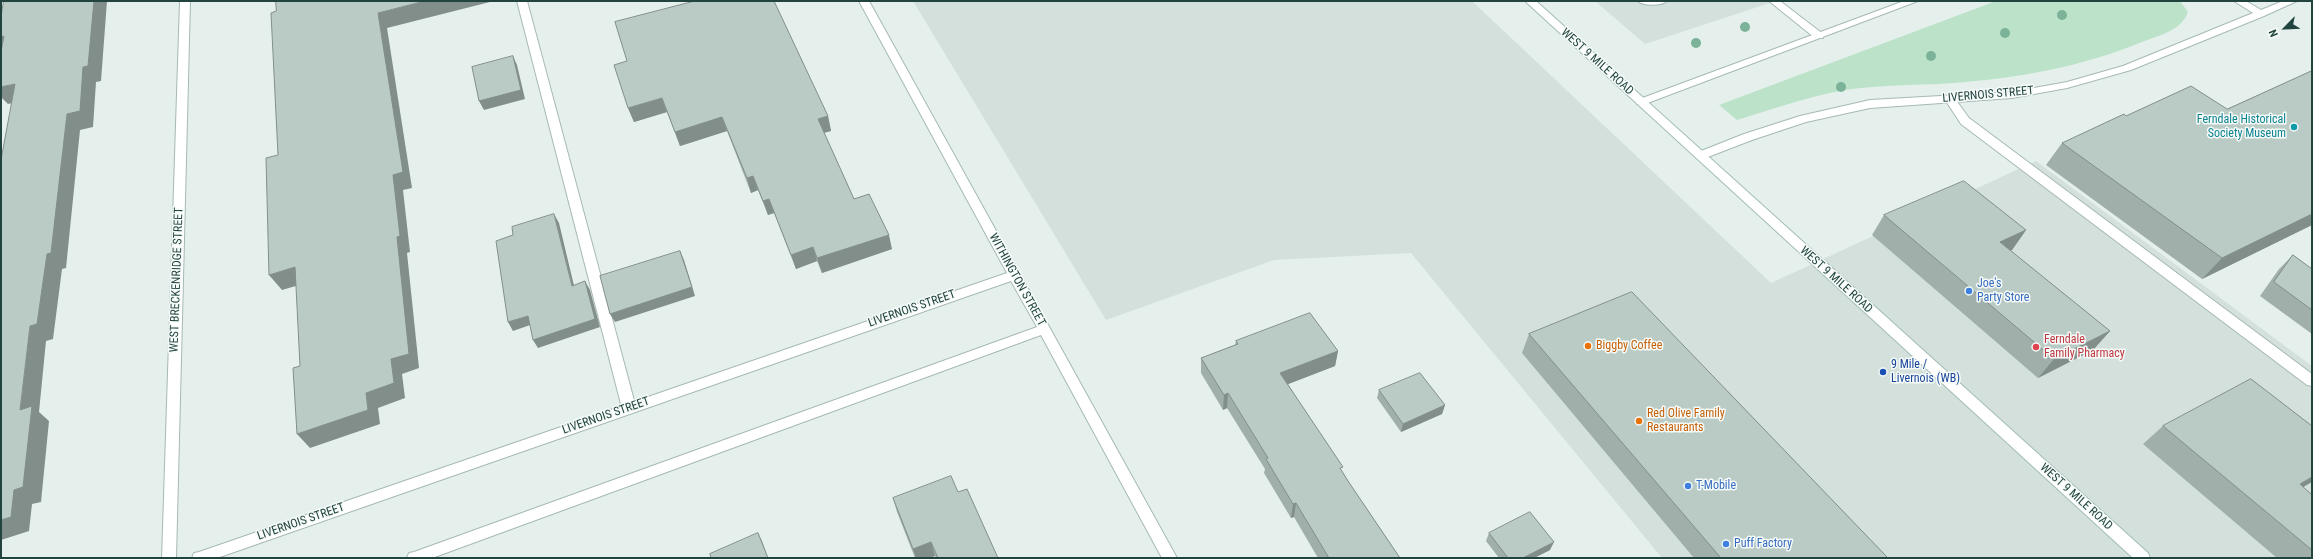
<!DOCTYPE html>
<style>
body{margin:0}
#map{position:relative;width:2313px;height:559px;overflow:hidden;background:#e5f0ec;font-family:"Roboto Condensed",sans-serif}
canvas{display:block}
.frame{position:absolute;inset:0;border:2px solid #21443e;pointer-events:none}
.north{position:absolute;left:2265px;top:8px;width:40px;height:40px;-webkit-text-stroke:3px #f6fbf9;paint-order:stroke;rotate:246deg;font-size:11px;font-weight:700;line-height:16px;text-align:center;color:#21443e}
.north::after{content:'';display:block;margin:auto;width:14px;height:18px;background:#21443e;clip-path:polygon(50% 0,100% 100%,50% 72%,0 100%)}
</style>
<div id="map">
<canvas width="2313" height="559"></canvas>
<div class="frame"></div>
<div class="north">N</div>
</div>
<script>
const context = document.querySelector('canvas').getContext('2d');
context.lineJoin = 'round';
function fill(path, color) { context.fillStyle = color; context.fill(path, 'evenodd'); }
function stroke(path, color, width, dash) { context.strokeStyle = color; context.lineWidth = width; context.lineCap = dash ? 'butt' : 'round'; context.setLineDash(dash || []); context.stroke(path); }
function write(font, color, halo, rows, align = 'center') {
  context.font = font + ' "Roboto Condensed",sans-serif'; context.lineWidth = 3; context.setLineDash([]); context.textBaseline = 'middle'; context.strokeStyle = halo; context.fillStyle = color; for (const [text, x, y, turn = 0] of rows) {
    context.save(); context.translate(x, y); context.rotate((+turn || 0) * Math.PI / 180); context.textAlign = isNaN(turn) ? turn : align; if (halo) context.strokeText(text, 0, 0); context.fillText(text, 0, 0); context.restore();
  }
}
fill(new Path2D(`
 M913,1H1472L1771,283L2036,161L2312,366V558H1662L1411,253L1274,260L1106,320Z
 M1595,1H1776L1645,44Z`), '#d3e0db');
fill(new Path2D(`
 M1996,1H2180L2188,12C2181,31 2160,35 2142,42C2081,67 2019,78 1954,83C1913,86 1870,84 1830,93C1798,100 1767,111 1737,120L1719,105Z`), '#bce3ca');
const service = new Path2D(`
 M517,1H527L636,408L634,412L629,413L624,412L622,408Z
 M1638,1H1667C1662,6 1643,6 1638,1Z
 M1769,1H1780L1823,34V38H1815Z
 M1949,95L1953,96L1969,118L2312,374V386L2307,385L1961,124L1944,98Z`);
const minor = new Path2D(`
 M180,1H190L176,558H162Z
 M859,1H869L1177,558H1162L1041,335L432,558H407L409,553L414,552L1037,327L1011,281L217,558H192L194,553L199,552L1007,273Z`);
const tertiary = new Path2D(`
 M1904,1H1918L1645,104H1637L1636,102L1637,100Z
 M2234,1H2246L2261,10L2283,1H2297L2264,16L2131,70L2067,88L2012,98L1870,108L1806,122L1752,140L1700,160L1695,156L1696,153L1744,134L1800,116L1870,100L2012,92L2067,82L2123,66L2253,13Z`);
const secondary = new Path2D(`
 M1525,1H1536L2148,553L2150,558H2133Z`);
stroke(service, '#a6b9b4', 2);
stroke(minor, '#a6b9b4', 2);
stroke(tertiary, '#a6b9b4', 2);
stroke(secondary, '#a2bdb6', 2);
fill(service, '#fff');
fill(minor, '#fff');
fill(tertiary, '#fff');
fill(secondary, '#fff');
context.fillStyle = '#7cb298';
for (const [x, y] of [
 [2062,15],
 [1745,27],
 [2005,33],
 [1696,43],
 [1931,56],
 [1841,87]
]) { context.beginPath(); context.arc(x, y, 5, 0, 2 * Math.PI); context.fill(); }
fill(new Path2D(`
 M2312,71V225L2202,279L2046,165L2062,143L2126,116L2227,109Z
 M628,108L828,116L831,131L824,133L854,199L892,249L822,273L817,261L796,269L774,213L768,215L758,190L751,193L727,131L680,146L667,112L634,122Z
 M1884,215L2026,230L2012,250L2010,251L2110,331L2093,350L2038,378L1872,235Z
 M2293,255L2312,269V334L2260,296L2279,269Z
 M1529,334L1888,558H1694L1522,353Z
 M1236,341L1338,351L1335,366L1288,384L1348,481L1400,558H1318L1294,517L1291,518L1264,473L1265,469L1227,408L1223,410L1201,373V358L1235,345Z
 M1379,390L1445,405L1442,414L1401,432L1377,398Z
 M2163,426L2303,487L2312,495V558H2277L2143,444Z
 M958,492L998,558H936L935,556L930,558H915L897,512L893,498Z
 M1489,533L1550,550L1534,558H1499L1486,541Z`), '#a0afa9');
fill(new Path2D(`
 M94,1H107L101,81L96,82L93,127L80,130L66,268L62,269L53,339L46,341L39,412L49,421L41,502L32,504L29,531L1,540V520L20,410L30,326L67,114L83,67Z
 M425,1H494L387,28L412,188L403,190L410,252L407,253L419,368L402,374L405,398L378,408L380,424L310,448L297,434L366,393L391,359L397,237L378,13Z
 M4,36L11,53L1,42V37Z
 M513,56L517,65L525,99L484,110L479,101Z
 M15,84L29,99L8,104L1,97V87Z
 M662,98L667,112L634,122L628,108Z
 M828,116L831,131L822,133L818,119Z
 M722,117L727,131L680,146L675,132Z
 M753,176L758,190L751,193L747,178Z
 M769,199L774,213L768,215L763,201Z
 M554,214L559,223L576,294L572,286Z
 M2312,214V225L2202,279L2222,258Z
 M2026,230L2012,250L1985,262L2000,242Z
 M889,235L892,249L822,273L817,258Z
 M813,247L817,261L796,269L791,255Z
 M680,251L684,260L695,296L615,322L610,314Z
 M295,267L306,283L282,290L269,275Z
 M585,281L590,290L600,327L538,348L533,340Z
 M528,316L533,324L513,331L508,322Z
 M2110,331L2093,350L2038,378L2054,359Z
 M1338,351L1335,366L1278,388L1280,373Z
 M1228,393L1227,408L1223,410L1224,395Z
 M1445,405L1442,414L1401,432L1403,424Z
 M2312,477V482L2277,502L2300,484Z
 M1296,503L1294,517L1291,518L1293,504Z
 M758,533L762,541L768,558Z
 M931,542L935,556L930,558H916L913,549Z
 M1554,542L1550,550L1534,558H1523Z`), '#828e8a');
const building = new Path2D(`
 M4,1H94L88,66L83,67L80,111L67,114L51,253L47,254L37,324L30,326L20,410L32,406L23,487L14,490L11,517L1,520V160L15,84L1,87V52L4,36L1,37V17Z
 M276,1H425L378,13L403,172L393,175L400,236L397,237L409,354L391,359L394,383L366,393L368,410L297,434L293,368L300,366L295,267L269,275L266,158L278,155L271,13L276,11Z
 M695,1H774L828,116L818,119L854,199L869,194L889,235L817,258L813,247L791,255L769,199L763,201L753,176L747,178L722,117L675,132L662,98L628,108L614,65L627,61L615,22Z
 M513,56L521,90L479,101L472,67Z
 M2312,71V214L2222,258L2062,143L2124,114L2126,116L2191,86L2227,109Z
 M1964,181L2026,230L2000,242L2110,331L2054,359L1884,215Z
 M554,214L572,286L585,281L595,319L533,340L528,316L508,322L496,241L513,235L512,227Z
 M680,251L692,287L610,314L600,276Z
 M2293,255L2312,269V310L2274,282Z
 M1632,292L1888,558H1721L1529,334Z
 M1310,313L1338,351L1280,373L1343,467L1340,468L1348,481L1400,558H1329L1296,503L1293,504L1266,459L1268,458L1228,393L1224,395L1201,358L1238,344L1236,341Z
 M1420,373L1445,405L1403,424L1379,390Z
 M2251,379L2312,426V477L2300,484L2312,495V550L2163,426Z
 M951,476L958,492L967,489L998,558H938L931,542L913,549L893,498Z
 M1530,512L1554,542L1523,558H1508L1489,533Z
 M758,533L768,558H711L710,554Z`);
fill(building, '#bacbc5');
stroke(building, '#828e8a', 1);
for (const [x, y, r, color] of [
 [2294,127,4,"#0f9aa8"],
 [1969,291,4,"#3f7fe0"],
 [1588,346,4,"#e8710a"],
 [2036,347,4,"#e0444e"],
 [1883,372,4,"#1a4fb4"],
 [1639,421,4,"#e8710a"],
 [1688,486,4,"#3f7fe0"],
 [1726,544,4,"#3f7fe0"]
]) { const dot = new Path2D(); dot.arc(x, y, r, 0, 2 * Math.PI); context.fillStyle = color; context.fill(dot); stroke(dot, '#f6fbf9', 1.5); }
write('12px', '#21443e', '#f6fbf9', [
 ["WEST 9 MILE ROAD",1597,62,42],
 ["LIVERNOIS STREET",1988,95,-5],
 ["WEST BRECKENRIDGE STREET",177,280,-88],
 ["WITHINGTON STREET",1017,280,61],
 ["WEST 9 MILE ROAD",1836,280,42],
 ["LIVERNOIS STREET",912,309,-19],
 ["LIVERNOIS STREET",606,416,-19],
 ["WEST 9 MILE ROAD",2076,497,42],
 ["LIVERNOIS STREET",301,522,-19]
]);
write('12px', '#0d838f', '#f6fbf9', [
 ["Ferndale Historical",2286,120],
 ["Society Museum",2286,134]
], 'right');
write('12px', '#366cbe', '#f6fbf9', [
 ["Joe's",1977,284],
 ["Party Store",1977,298],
 ["T-Mobile",1696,486],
 ["Puff Factory",1734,544]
], 'left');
write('12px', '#be3a42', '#f6fbf9', [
 ["Ferndale",2044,340],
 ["Family Pharmacy",2044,354]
], 'left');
write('12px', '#c56008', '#f6fbf9', [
 ["Biggby Coffee",1596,346],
 ["Red Olive Family",1647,414],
 ["Restaurants",1647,428]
], 'left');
write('12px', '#164399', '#f6fbf9', [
 ["9 Mile /",1891,365],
 ["Livernois (WB)",1891,379]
], 'left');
</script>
